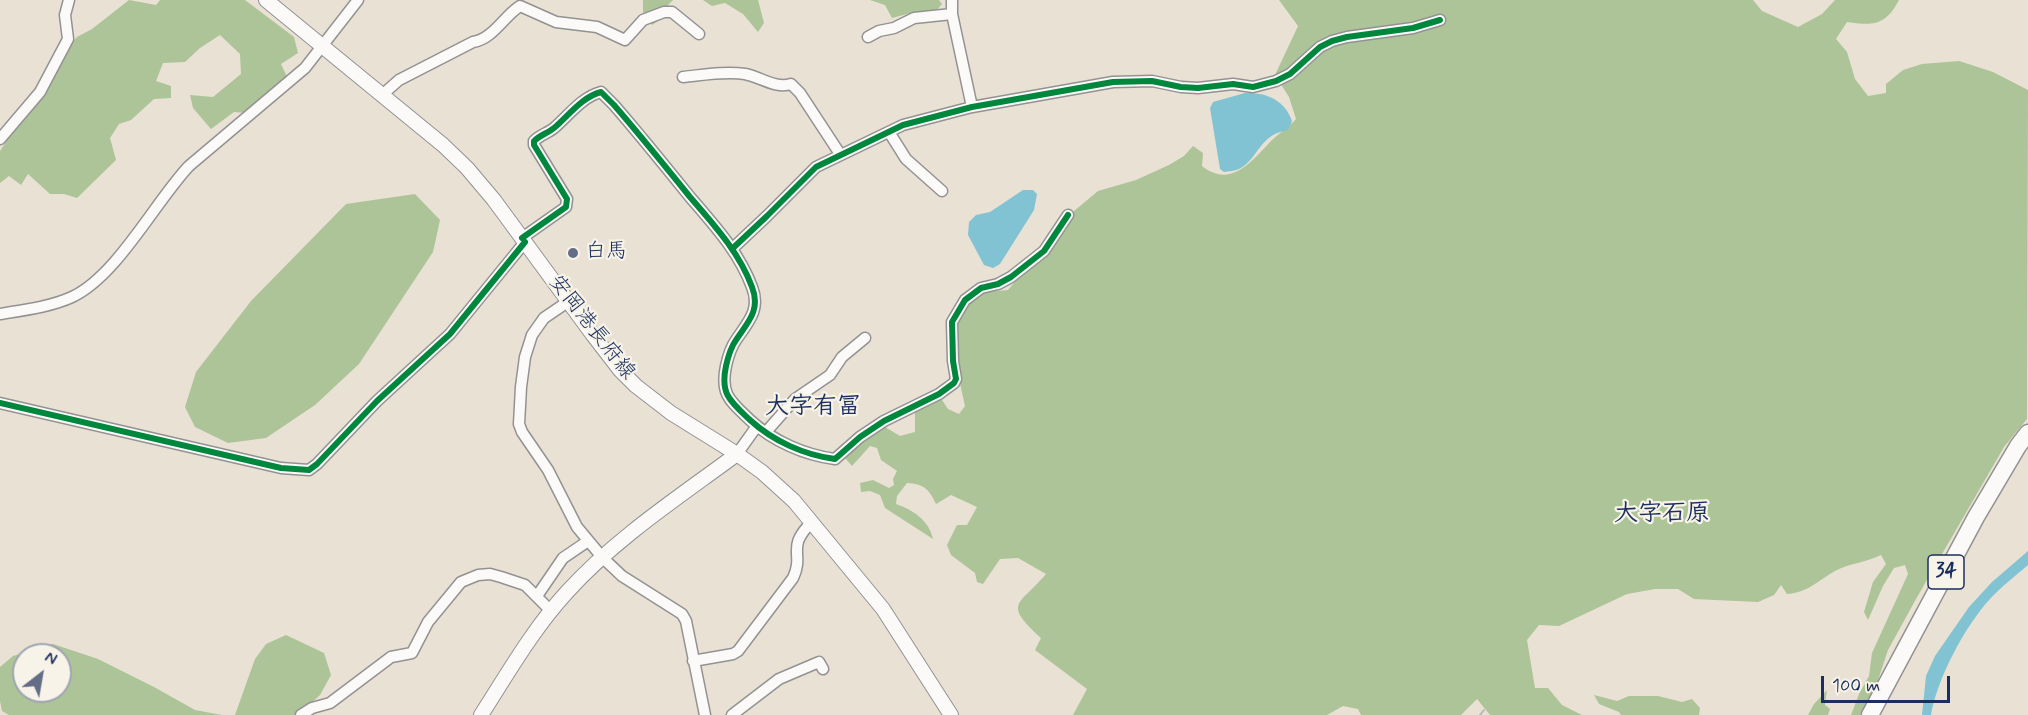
<!DOCTYPE html>
<meta charset="utf-8">
<style>
body{margin:0}
#map{position:relative;width:2028px;height:715px;overflow:hidden;background:#e9e1d4;font-family:Mynerve,sans-serif}
canvas{display:block}
.north{position:absolute;left:12px;top:643px;width:60px;height:60px;box-sizing:border-box;background:#f7f3e8;border:2px solid #9fa5b1;border-radius:50%;rotate:31deg;font-size:16px;font-weight:700;line-height:24px;text-align:center;color:#1b2f5e}
.north::after{content:'';display:block;margin:auto;width:21px;height:27px;background:#636d87;clip-path:polygon(50% 0,100% 100%,50% 72%,0 100%)}
.scale{position:absolute;left:1821px;top:676px;width:129px;height:27px;box-sizing:border-box;border:3px solid #1b2f5e;border-top:0;padding-left:8px;font-size:18px;line-height:21px;white-space:nowrap;color:#1b2f5e;-webkit-text-stroke:4px #f7f3e8;paint-order:stroke}
</style>
<div id="map">
<canvas width="2028" height="715"></canvas>
<div class="north">N</div>
<div class="scale">100 m</div>
</div>
<script>
const context = document.querySelector('canvas').getContext('2d');
context.lineJoin = 'round';
function fill(path, color) { context.fillStyle = color; context.fill(path, 'evenodd'); }
function stroke(path, color, width, dash) { context.strokeStyle = color; context.lineWidth = width; context.lineCap = dash ? 'butt' : 'round'; context.setLineDash(dash || []); context.stroke(path); }
function write(font, color, halo, rows, align = 'center') {
  context.font = font + ' Mynerve,"Klee One",sans-serif'; context.lineWidth = 4.5; context.setLineDash([]); context.textBaseline = 'middle'; context.strokeStyle = halo; context.fillStyle = color; for (const [text, x, y, turn = 0] of rows) {
    context.save(); context.translate(x, y); context.rotate((+turn || 0) * Math.PI / 180); context.textAlign = isNaN(turn) ? turn : align; if (halo) context.strokeText(text, 0, 0); context.fillText(text, 0, 0); context.restore();
  }
}
fill(new Path2D(`
 M129,0L156,5L160,0H245L294,37L298,53L281,64L288,79L247,113L234,112L211,129L193,108L190,95L213,97L241,74L240,54L220,35L200,48L185,62L163,63L156,81L171,86V98L154,99L131,120L119,124L110,138L116,160L77,198L64,194H50L28,174L21,185L9,176L0,183V151L9,137L46,92L58,59L77,37L92,29Z
 M643,0H673L668,5L670,9L667,15L652,25L643,12Z
 M703,0H758L764,23L758,32L743,14L725,3L712,6Z
 M870,0H939L942,4L935,12L911,13L892,18L885,5Z
 M1279,0H1753L1762,11L1798,27L1822,14L1835,0H1899C1886,25 1874,26 1847,22L1836,39L1847,52L1855,79L1868,96L1886,93V84L1903,70L1922,64L1959,61L1993,72L2028,90L2027,419L2004,447L1916,599L1888,650L1876,686L1860,715H1851L1859,694L1869,676L1872,653L1908,574L1905,565L1894,568L1883,586L1868,620L1864,612L1873,582L1886,564L1881,555C1868,562 1850,563 1835,571C1819,580 1807,593 1787,594L1781,585L1774,595L1758,602L1694,599L1678,589H1655L1627,594L1559,626L1539,625L1527,640L1535,688H1548L1562,705L1582,715H1490L1477,699L1461,715H1361L1358,709L1343,706L1327,715H1073L1087,689L1035,650L1041,638C1002,602 1019,606 1046,574L1018,558L1000,559L983,584L977,582L975,573L951,555L947,545L957,525H967L977,507L951,495L936,504C929,489 924,484 907,483L897,496L896,504C913,510 929,520 933,539L885,508L880,495L870,491L861,492L860,483L873,480L889,488L894,485L893,479L897,471L881,460L877,448L870,446L852,466L845,458L858,443L885,427L900,436L915,432V412L940,397L948,409L959,414L965,406L958,374L956,324L970,303L985,292L1008,290L1019,277L1056,243L1074,211L1098,191L1136,180L1169,165L1184,156L1193,146L1203,153L1202,166C1231,189 1252,161 1271,141C1279,133 1288,128 1296,119L1289,97L1275,75L1298,26Z
 M415,194L440,220L433,252L359,364L315,405L266,438L228,443L195,427L185,407L196,372L251,301L346,204Z
 M286,635L324,653L331,675L320,695L298,715H235L255,659L266,644Z
 M53,644L98,659L154,687L195,710L222,715H9L2,711L0,701V667L13,656ZM24,655H60V691H24Z
 M1827,690L1825,705L1830,709L1828,715H1808L1814,704Z
 M1594,695L1617,701L1629,696H1658L1682,702L1692,699L1700,708L1699,715H1621L1619,712L1599,704Z`), '#acc498');
fill(new Path2D(`
 M1245,93C1266,92 1285,100 1292,121L1288,130C1258,135 1259,159 1239,169C1234,171 1229,171 1224,172L1220,169L1210,108L1213,102Z
 M1023,190H1033L1037,194L1034,210L1000,264L993,268L984,265L968,235L969,222L976,215L990,212Z
 M2028,551V565C2015,576 2001,587 1990,599C1965,626 1937,679 1931,715H1922L1926,676L1935,656L1969,607L1992,582Z`), '#81c3d3');
const street = new Path2D(`
 M952,0V14L972,107
 M868,37L879,31L894,28L914,18L952,14
 M683,77C703,75 725,71 745,74C761,77 775,89 791,84L800,93L840,154
 M382,95L399,80L473,42C493,39 504,16 520,6L556,22L597,27L625,40L643,20L664,12H672L699,34
 M889,132L906,159L942,191
 M0,139L40,92L68,39L65,15L69,0
 M522,238L566,207L567,199L534,145V141C540,135 548,133 554,128C569,115 582,97 601,92L614,105C640,135 665,166 690,197C714,225 739,252 752,287C761,310 748,322 736,340C731,347 728,357 726,366C720,394 730,401 750,420C773,441 804,455 835,459L860,437L884,421L939,394L954,383L956,379L953,361L952,322L965,300L981,288L998,284L1011,277L1044,251L1068,215
 M733,248L767,216L816,167L903,125L972,107L1113,82L1152,81L1181,87L1198,88L1233,84L1253,87L1276,81L1290,74L1320,47L1332,41L1347,37L1413,28L1440,20
 M569,301L544,318L532,335L525,357L521,387L519,424L522,432L548,470L577,527L602,557L622,576L682,614L686,621L705,715
 M0,314C24,310 50,307 72,297C117,276 155,202 189,166L305,68L358,0
 M0,403L281,468L309,470L317,464L377,401L450,334L525,242
 M766,432L795,399L830,375L842,357L865,338
 M737,454L757,426
 M537,596L563,558L588,541
 M693,661L733,654L738,651L793,578C805,553 785,548 812,522
 M301,715L312,708L330,703L391,657L412,653L428,622L461,582L478,575L490,574L501,577L525,585L551,611
 M732,715L779,679L819,662L823,669`);
const secondary = new Path2D(`
 M266,0L443,145L467,168L494,200L593,335L620,370L636,386L671,413L737,454L762,472L794,501L883,609L951,715
 M481,715C508,673 533,629 567,592C616,538 679,497 737,454`);
const primary = new Path2D(`
 M1870,715L1976,517L2018,446L2028,433`);
stroke(street, '#939293', 13);
stroke(secondary, '#939293', 16);
stroke(primary, '#939293', 19);
stroke(street, '#fcfaf9', 10);
stroke(secondary, '#fcfaf9', 14);
stroke(primary, '#fcfaf9', 16);
stroke(new Path2D(`
 M1480,715L1484,710`), '#b6b7ba', 2);
stroke(new Path2D(`
 M522,238L566,207L567,199L534,145V141C540,135 548,133 554,128C569,115 582,97 601,92L614,105C640,135 665,166 690,197C714,225 739,252 752,287C761,310 748,322 736,340C731,347 728,357 726,366C720,394 730,401 750,420C773,441 804,455 835,459L860,437L884,421L939,394L954,383L956,379L953,361L952,322L965,300L981,288L998,284L1011,277L1044,251L1068,215
 M733,248L767,216L816,167L903,125L972,107L1113,82L1152,81L1181,87L1198,88L1233,84L1253,87L1276,81L1290,74L1320,47L1332,41L1347,37L1413,28L1440,20
 M0,403L281,468L309,470L317,464L377,401L450,334L525,242`), '#00873e', 6);
for (const [x, y, r, color] of [
 [573,253,6,"#636d87"]
]) { const dot = new Path2D(); dot.arc(x, y, r, 0, 2 * Math.PI); context.fillStyle = color; context.fill(dot); stroke(dot, '#f7f3e8', 2); }
for (const [x, y, w] of [
 [1946,572,36]
]) { const box = new Path2D(); box.roundRect(x - w / 2, y - 17, w, 34, 4.5); context.fillStyle = '#f7f3e8'; context.fill(box); stroke(box, '#1b2f5e', 1.5); }
write('bold 20px', '#1b2f5e', null, [
 ["34",1946,572]
]);
write('21px', '#1b2f5e', '#f7f3e8', [
 ["白馬",585,253]
], 'left');
write('21px', '#1b2f5e', '#f7f3e8', [
 ["安岡港長府線",591,328,52]
]);
write('bold 24px', '#1b2f5e', '#f7f3e8', [
 ["大字有冨",813,408],
 ["大字石原",1662,515]
]);
</script>
